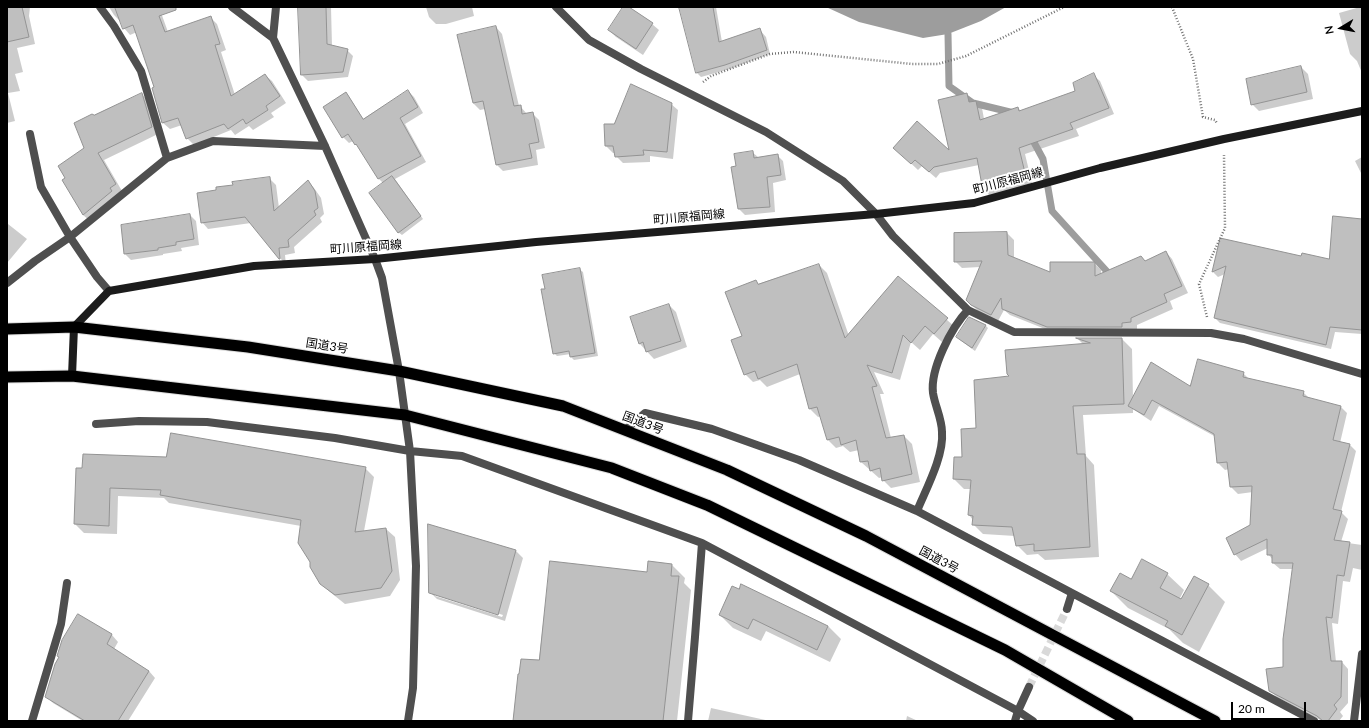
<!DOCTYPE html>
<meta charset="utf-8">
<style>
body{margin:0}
#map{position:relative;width:1369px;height:728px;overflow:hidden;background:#fff;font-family:Lato,sans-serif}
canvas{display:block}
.frame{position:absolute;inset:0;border:8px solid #000;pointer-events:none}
.north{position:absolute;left:1321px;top:8px;width:40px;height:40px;-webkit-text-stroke:3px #fff;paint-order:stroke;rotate:260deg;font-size:11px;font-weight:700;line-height:16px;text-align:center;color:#000}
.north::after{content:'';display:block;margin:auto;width:14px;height:18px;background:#000;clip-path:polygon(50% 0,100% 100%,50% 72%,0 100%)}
.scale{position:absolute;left:1231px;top:702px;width:75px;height:18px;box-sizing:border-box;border:2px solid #000;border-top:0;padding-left:5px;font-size:12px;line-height:14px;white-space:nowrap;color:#000;-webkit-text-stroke:3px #fff;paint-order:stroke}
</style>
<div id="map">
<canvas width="1369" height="728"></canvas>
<div class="frame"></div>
<div class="north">N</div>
<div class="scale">20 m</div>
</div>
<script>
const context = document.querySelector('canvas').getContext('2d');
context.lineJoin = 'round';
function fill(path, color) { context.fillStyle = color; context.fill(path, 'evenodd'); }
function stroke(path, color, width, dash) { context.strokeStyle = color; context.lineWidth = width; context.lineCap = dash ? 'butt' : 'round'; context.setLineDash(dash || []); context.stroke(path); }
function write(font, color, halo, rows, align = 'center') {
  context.font = font + ' Lato,"Noto Sans JP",sans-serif'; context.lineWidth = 4; context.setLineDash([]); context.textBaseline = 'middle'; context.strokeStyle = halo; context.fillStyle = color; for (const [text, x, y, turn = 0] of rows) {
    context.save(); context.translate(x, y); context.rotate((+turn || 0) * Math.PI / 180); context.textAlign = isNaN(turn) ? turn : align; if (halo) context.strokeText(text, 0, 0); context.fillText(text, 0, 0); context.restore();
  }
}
fill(new Path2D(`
 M826,7H1006L981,21L948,34L923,38L859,22Z`), '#9d9d9d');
fill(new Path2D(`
 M7,7H30L29,16L35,44L17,48L23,72L15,74L20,91L8,93L15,121L7,123Z
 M109,7H159L168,32L210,17L217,24L226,50L221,52L235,95L265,75L272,81L286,103L271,113L274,117L253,130L249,126L235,135L231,130L194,145L187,138L182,125L170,129L163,123L153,89L155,87L137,32L130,35L124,28L121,22L114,15Z
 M299,7H331L332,46L347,50L353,56L348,77L308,81L302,75Z
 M426,7H472L474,16L446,24H436L429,17Z
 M624,7H628L652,24L659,30L643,55L616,37L609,30Z
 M680,7H716L722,42L759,29L766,37L770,54L730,69L701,77L697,73Z
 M1360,7H1362V73L1357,61L1350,54L1339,13Z
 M496,27L502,34L519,106H520L527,114L532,113L539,120L545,148L536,150L538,165L503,171L497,165L485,109L480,110L473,103Z
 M1301,67L1308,74L1313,99L1259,111L1252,104Z
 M1093,75L1100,81L1114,114L1076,129L1079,136L1025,154L1032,183L991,197L984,190L979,165L940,173L936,178L922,166L918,170L901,154L950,152L966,94L973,102H975L982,108L984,119L1018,108L1021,111L1076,92Z
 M408,91L414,97L423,113L405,124L426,162L395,179L423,219L402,235L398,232L383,183L379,179L360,148L353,141L349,143L343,137L324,107L346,94L351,100L364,120Z
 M142,94L148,101L158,134L104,160L122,191L90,221L83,215L63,180L66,178L86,148L93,116Z
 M671,104L678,110L673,159L650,156V162L623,163L616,156L615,153H613L606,146L605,125H614Z
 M752,152L758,157L777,155L783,161L786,180L773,183L775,212L745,215L739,209L737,167Z
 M1362,157V175L1355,161Z
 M269,178L276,185L279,208L308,181L314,188L321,198L324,214L320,218L322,222L294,247L295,253L285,255L286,265L251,223L208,229L202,222L217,191Z
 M190,215L196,221L199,245L181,248L182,251L163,254V255L131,260L125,254L122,226Z
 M1362,220V334L1335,332L1331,349L1220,323L1215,318L1225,274L1218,277L1213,272L1221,239L1302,257L1330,260Z
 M8,224L27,239L7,263V225Z
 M1007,233L1014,240V258L1051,273L1094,263L1101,270V274L1141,257L1146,262L1166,252L1172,259L1188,293L1170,301L1173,309L1137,325V329L1055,333L1010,315L1004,310L998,321L979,312L967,300L980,267L962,268L955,261Z
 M819,265L827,273L849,336L898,277L955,327L942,342L933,334L920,350L911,342L900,380L874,372L884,394H880L891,438L904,436L912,444L920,482L891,488L883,480V477L879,478L861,462L859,450L850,452L843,446L836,448L828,440L821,416L818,417L810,409L800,374L767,387L760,380L753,382L745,374L743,337L756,281L759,285Z
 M579,269L583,272L598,356L574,360L571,357V354L557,356L554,353L546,289Z
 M669,305L676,312L687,347L654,359L639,343Z
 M985,325L988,328L975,351L960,340Z
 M1078,339H1122L1132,349L1133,399L1191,388L1243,373L1250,380L1303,392L1310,399L1341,407L1347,413L1340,443L1350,445L1356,451L1341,512L1348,519L1341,542L1362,545V570L1353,568L1350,582L1343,581L1338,624L1332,623L1336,662H1342L1348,669V703L1340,712L1343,716L1339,721H1322L1277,697L1270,691L1284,668L1293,569H1280L1273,563V560L1268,554V548L1241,561L1235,554L1251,526L1253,492L1238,494L1231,487L1229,469L1225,470L1218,463L1216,437L1159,406L1151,421L1133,409V413L1083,415L1086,456L1094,465L1099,557L1045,560L1038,554L1027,555L1017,545L1015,536L983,534L973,524V520L969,515L971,489H964L954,479L977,429L1011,377L1084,345Z
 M365,468L374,477L364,531L386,529L395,537L400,580L390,596L345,604L330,592L320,583L311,562L301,526L169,503L164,498L118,496L117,534L84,533L75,524L77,469Z
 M429,526L516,551L523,558L505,621L437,599L430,592ZM435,594L503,615L502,617L435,596Z
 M649,562L672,565L685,578L684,583L691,590L677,721H514L540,662L648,573Z
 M1167,574L1184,590L1180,598L1182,599L1208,585L1225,602L1199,652L1183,643L1169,629L1128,608L1111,591L1132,581Z
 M78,615L112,635L118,642L114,649L149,671L155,678L128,721H80L81,720L53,703L46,696Z
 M720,615L828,626L841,639L830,662L766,631L761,641L733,628Z
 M711,708L770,721H708Z
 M907,716L918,721H906Z`), '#0003');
stroke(new Path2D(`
 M948,34L949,86L973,103L1014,113
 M1030,135L1043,159L1052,211L1112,277`), '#9d9d9d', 7);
const building = new Path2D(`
 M7,7H22L29,37L7,42Z
 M115,7H176V10L159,16L165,32L211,16L220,44L215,45L231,96L265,74L280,96L266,106L268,110L246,124L243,119L228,129L224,124L186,139L178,118L162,123L152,88L154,87L133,25L123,29Z
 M298,7H326L327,44L348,49L343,72L301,75Z
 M623,7H629L653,23L636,49L608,30Z
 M679,7H713L719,42L760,28L767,50L725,65L696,73Z
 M496,26L514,106L521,105L522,114L533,112L539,142L529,144L532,158L496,165L483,101L473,103L457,35Z
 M1301,66L1307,92L1251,105L1246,79Z
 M1094,73L1109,108L1070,123L1073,129L1019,148L1026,177L983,191L977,158L934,167L929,172L915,160L911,164L893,148L917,121L949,150L938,100L967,93L969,102L976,101L980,120L1018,107L1019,111L1075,91L1073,83Z
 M631,84L672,103L667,152L643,150L644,155L615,157L613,146H605L604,124H614Z
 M408,90L418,107L400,118L421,156L378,179L356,144L355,145L348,134L342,138L323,107L346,92L363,119Z
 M142,93L152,127L98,153L116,184L110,188L112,191L83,215L62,180L65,178L58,166L84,148L74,123L92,114L94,115Z
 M753,151L754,158L778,154L781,175L767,177L770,207L738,209L731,167L736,166L734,154Z
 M392,176L421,216L398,233L369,193Z
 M270,177L274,211L308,180L315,191L318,208L314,211L316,215L288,240L289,247L279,248L280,259H279L245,217L201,223L197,193L216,190V187L233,185L232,182Z
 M190,214L194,239L176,242V245L158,248V250L124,254L121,225Z
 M1333,216L1362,219V330L1330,327L1326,345L1214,318L1226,266L1212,272L1220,238L1301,256L1302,253L1329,259Z
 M1007,232L1008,255L1050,272V262H1095V276L1141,256L1145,261L1166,251L1182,286L1164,294L1167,302L1131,318V322L1122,323V327H1047L1002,309L1001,298L991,315L971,305L966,300L982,261L954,262V233Z
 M819,264L845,338L898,276L948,318L934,334L925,326L911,343L903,335L892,373L867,365L877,386L872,387L886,438L904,435L912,474L882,481L880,468L870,471L868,461L860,462L856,440L841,445L839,437L827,440L817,407L809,409L797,364L758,379L755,371L744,375L731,340L742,336L725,292L756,280L758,284Z
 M580,268L595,353L570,357L569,351L553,354L541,289H545L542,275Z
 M669,304L681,341L646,352L643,342L639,344L630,317Z
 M969,317L986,325L972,348L956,337Z
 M1076,338H1122L1124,404L1073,406L1077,454H1085L1090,547L1034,551V544L1016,546L1012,527L972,525L973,516L968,515L971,480L953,479L954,457H962L961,429L976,428L974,380L1009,376L1007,374L1005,350L1090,343Z
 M1198,359L1244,372L1243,377L1304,391L1303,396L1341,406L1333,440L1350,444L1333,509L1342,511L1334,540L1350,542L1344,576L1337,575L1332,618L1326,617L1331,661H1342L1341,697L1334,705L1337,709L1328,721H1323L1317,716L1269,691L1266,669L1283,667V639L1293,563H1272V555H1267V539L1234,555L1226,538L1250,525L1252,486L1230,487L1227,462L1217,463L1214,434L1152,400L1144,415L1128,406L1151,362L1190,386Z
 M171,433L366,467L355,532L386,528L392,571L381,588L335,595L320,584L310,567V562L298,543L301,520L160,495L161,490L110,488L109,526L74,524L76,468H82L83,454L166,457Z
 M428,524L516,550L498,615L429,593Z
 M1142,559L1168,573L1160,588L1181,599L1194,576L1209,584L1182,635L1165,626L1168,621L1110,591L1120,573L1131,579Z
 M550,561L647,572L648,561L672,564L671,576H679L663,721H513L518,674H519L521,659L539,660Z
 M741,584L828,626L817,650L753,619L748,629L719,615L732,586L739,589Z
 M78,614L112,634L107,644L149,671L118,721H85L45,697L55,664L59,657L57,656L62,640Z`);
fill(building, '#bfbfbf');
stroke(building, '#939393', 1);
stroke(new Path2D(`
 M1029,687L1067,609`), '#d9d9d9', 8, [8, 4]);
const trunk = new Path2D(`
 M7,329L74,327L248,347L399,371L563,406L727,470L866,536L1215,721
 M7,377L72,376L405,415L612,468L707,505L1005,650L1128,721`);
stroke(trunk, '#dbdbdb', 13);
stroke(new Path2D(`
 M1172,7L1193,59L1203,117L1215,120L1217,123
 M703,82L711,76L770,54L794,52L912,64H938L966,56L1064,7
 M1207,317L1199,284L1225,228L1224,155`), '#717171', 2.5, [1, 2]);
stroke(new Path2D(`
 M100,7L114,26L141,71L167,158
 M232,7L273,38L325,146L375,259L382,278L399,371L410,451L416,566L413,688L408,721
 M556,7L589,40L641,69L766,132L843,181L876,214L893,236L968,310L1014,332L1211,333L1244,339L1362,374
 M273,38L276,7
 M30,134L41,187L70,237L97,277L109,291
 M7,283L35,261L70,237L167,158L213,141L325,146
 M96,424L139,421L207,422L335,438L410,451L462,456L702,543L1018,711L1033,721
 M625,430L645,413L712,429L799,460L917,511L1314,721
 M917,511C926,489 944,456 942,432C942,419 935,406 933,393C930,369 951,328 968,310
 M1067,609L1072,593
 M32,721L61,624L67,583
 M688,721L695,637L702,543
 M1015,721L1018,711L1029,687
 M1354,721L1362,654`), '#4f4f4f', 8);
stroke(new Path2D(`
 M72,376L74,327L109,291L254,266L375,259L536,242L876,214L974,203L1100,168L1224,139L1362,111`), '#1c1c1c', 8);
stroke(trunk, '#000', 11);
write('12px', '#000', '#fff', [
 ["町川原福岡線",1008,181,-15],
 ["町川原福岡線",689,217,-5],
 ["町川原福岡線",366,247,-4],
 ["国道3号",327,346,9],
 ["国道3号",643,423,21],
 ["国道3号",939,560,28]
]);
</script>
